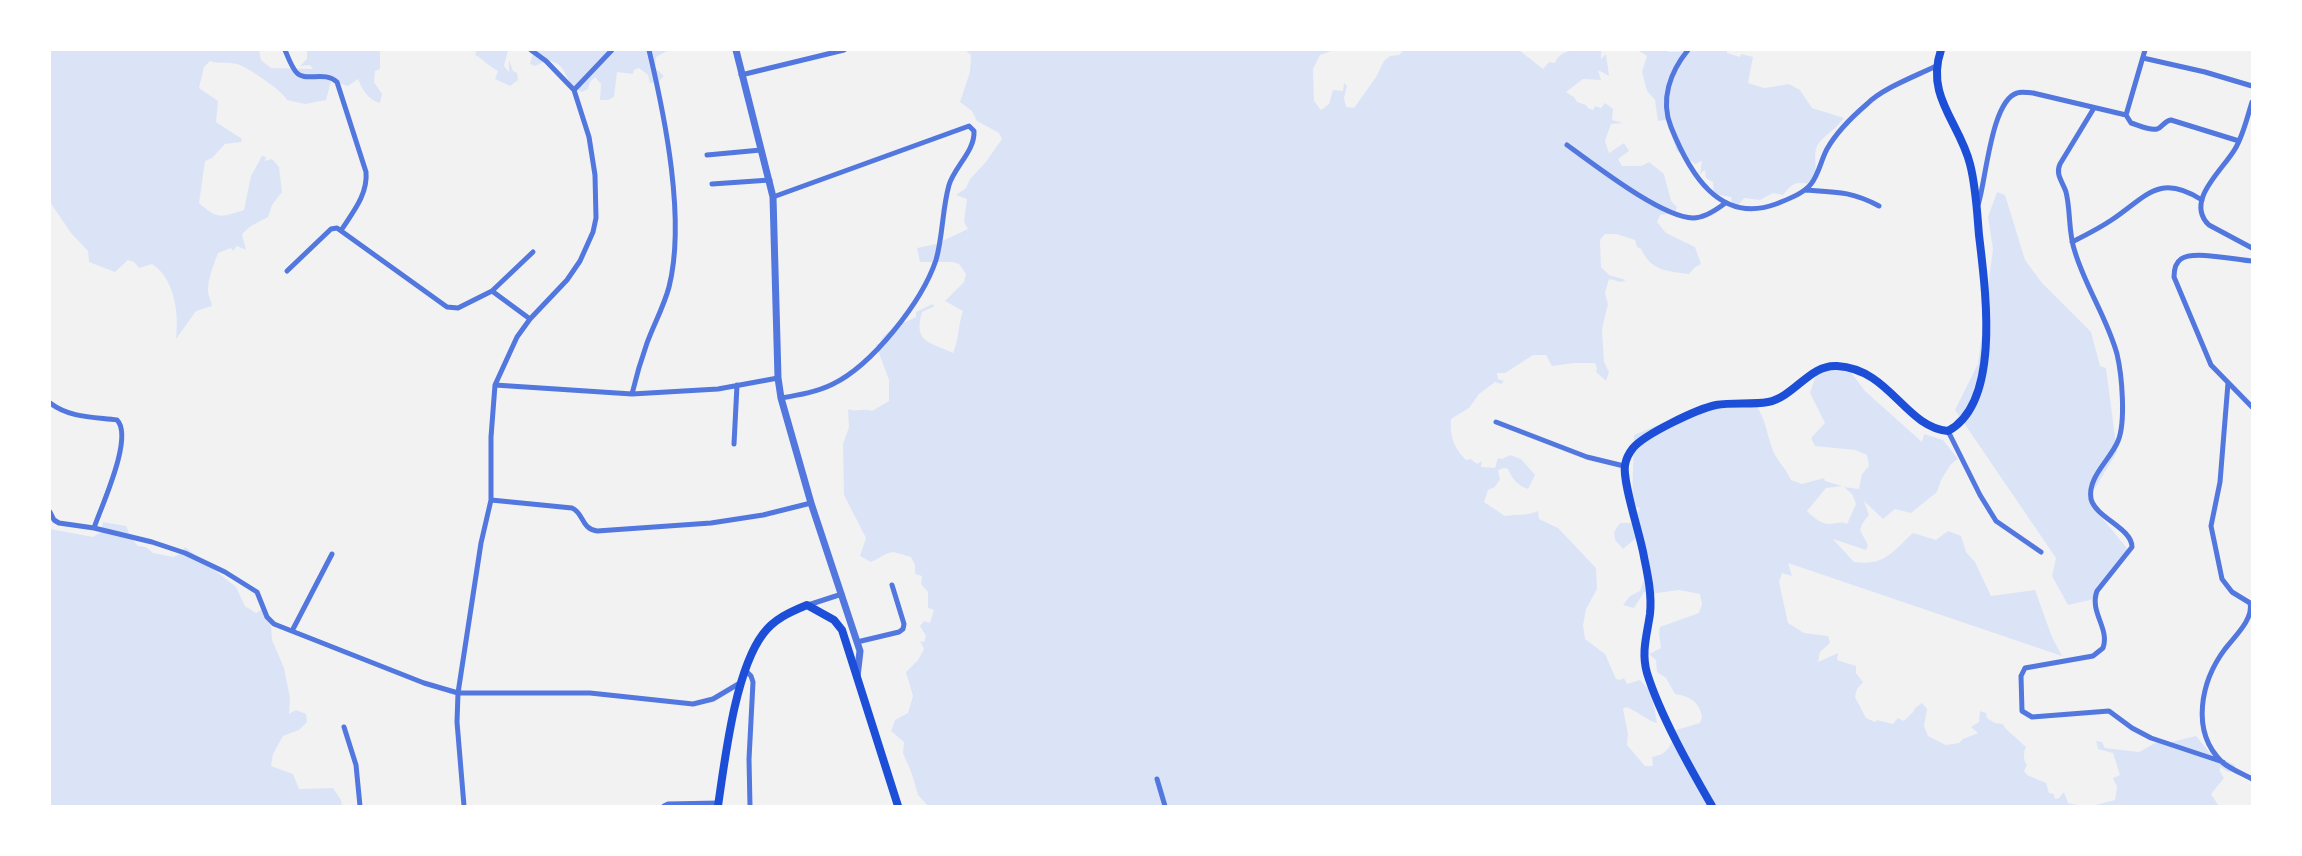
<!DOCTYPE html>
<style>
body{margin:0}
#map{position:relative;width:2302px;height:856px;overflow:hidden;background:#f2f2f2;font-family:Merriweather,serif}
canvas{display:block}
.frame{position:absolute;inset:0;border:51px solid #fff;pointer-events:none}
</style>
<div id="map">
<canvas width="2302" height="856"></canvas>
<div class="frame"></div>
</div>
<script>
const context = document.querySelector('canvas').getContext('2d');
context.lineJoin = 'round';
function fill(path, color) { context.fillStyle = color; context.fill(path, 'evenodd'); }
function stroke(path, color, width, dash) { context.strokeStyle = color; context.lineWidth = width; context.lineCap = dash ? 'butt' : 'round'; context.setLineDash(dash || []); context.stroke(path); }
fill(new Path2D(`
 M50,50H259L261,60L271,68L313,69L310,65L300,66L307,59V50H380V69L375,71L374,82L382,94L380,103C368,100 362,89 358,79L348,86L331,81L326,100L305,104L287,100C283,91 249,68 237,64C229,62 218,64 210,61L204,67L199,88L218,101L216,122L242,139L241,142L225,144L212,158L205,161L199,203C218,220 221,217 244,210L251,176L262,156L266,157L265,161L272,159L279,167L282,192L272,205L268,217L251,226L242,234L246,250L237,246L233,251L231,248L218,253C214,264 208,278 208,290C208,295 211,300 212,306L196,311L176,339C179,314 175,279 152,264L139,268L134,262L128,260L115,272L89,262L88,251L71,233L50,202Z
 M477,50H508L504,66L509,72V60L513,71L517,73L518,80L510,86L495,79L498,71C490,67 479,56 475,55Z
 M534,50H669L656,57L655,68L664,76L658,82L650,83L648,75L639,68L634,70L633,74L617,72L614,97L608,100H600L601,84L595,77L590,82L588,89L582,92C567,87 569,74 559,65C557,63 551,61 548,60L535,66L530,64Z
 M965,50H1334L1320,55L1313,69L1314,101L1321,110L1329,104L1333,90L1343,91L1344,83L1347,86L1344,98L1346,107L1354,108L1376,77L1384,61L1390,56L1399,55L1404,50H1519L1543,69L1549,62L1555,63C1561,46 1586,50 1601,50V59L1606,54L1609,76L1598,70L1601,80L1583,79L1566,92L1574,97L1577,102L1586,105L1588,108L1593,110L1595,106L1601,108L1605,103L1613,109L1612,120L1623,123L1611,124L1605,141L1609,153L1624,143L1629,151L1618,159L1622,166H1642L1649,162L1664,174L1671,201L1677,207L1675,213L1660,215L1657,222L1666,233L1695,247L1701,264L1694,268L1689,274C1667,271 1651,271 1641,249L1637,247L1635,240L1616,234H1605L1600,240L1601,267L1609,275L1626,280L1621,282L1609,279L1605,293L1608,304L1602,329L1604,362L1609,372L1606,381L1596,372L1597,368L1595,363H1574L1552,366L1546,355H1533L1505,373H1497L1498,379L1504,381L1501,384L1495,382L1479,394L1469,408L1451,419C1450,438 1454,447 1466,460L1471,459L1477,464L1482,461L1481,467L1495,468L1498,458L1502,459L1510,455L1521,459L1535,475L1528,489C1517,485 1513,480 1508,469L1504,468L1498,470L1500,479L1495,487L1488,490L1484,502L1505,516C1515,514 1529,516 1538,511L1539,519L1558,528L1596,568L1597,589L1586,609L1583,625L1585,639L1605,654L1616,679L1620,680L1624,678L1627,684L1640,680L1651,692L1657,723C1650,722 1637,711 1626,707L1623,709L1628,734L1627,745L1645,766H1653L1652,757C1669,754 1671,745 1676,730L1700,723L1702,717C1700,702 1689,696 1675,694L1666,678L1657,672L1656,660L1649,654L1661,648L1659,633L1660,627L1699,613L1702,604L1700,594L1679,590L1650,594L1644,592L1634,608L1623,605L1630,596L1640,591L1647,572L1639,531L1634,533L1636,538L1623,549L1615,540L1614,532L1620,523H1632L1640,508L1632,505L1634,435L1718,400L1755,404C1766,418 1767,437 1774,453C1779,463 1787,470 1791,480L1802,484L1824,478L1825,481L1842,486L1826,488L1807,511C1813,517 1822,525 1831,524C1839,523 1840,521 1847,524L1856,504L1852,494L1844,487L1859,489L1862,474L1869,466L1867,455L1855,450L1815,446L1811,438L1825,423L1810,393L1818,369L1849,370L1865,391L1922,442L1924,434L1943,440L1958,459L1951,464L1941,480L1937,492L1911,513L1895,509L1883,519L1864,501L1869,515L1862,524L1860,530L1868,545L1866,550L1833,539L1854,562C1885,566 1892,552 1913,533L1936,540L1948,531L1961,536L1966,552L1975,562L1991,596L2035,590L2052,637L2062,656L1788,563L1792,576L1782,573L1779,582L1788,623L1804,633L1828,636L1830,643L1820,652L1818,662L1838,653L1837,660L1856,666V673L1863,682L1857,689L1855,697L1866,718L1875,722L1877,720L1893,724L1898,718L1904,721L1914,711L1915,708L1922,703L1927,709L1924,726L1928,736L1946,745L1959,743L1963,739L1978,733L1971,727L1979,722L1980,711L1986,713L1987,718L1995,723L2003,724L2005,728L2026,747C2023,754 2023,759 2027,765L2024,771L2027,775L2046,783L2049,793L2054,794L2055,799L2059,798L2064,792L2068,803L2082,806H928L918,795L912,774L903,753L904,742L891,731L895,720L908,713L913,696L906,672L918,660L924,649L920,641L924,642L926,636L920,626L924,621L930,623L934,610L928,608V592L921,584L922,576L915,574V565L911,557C886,549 893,551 871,562L860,556L866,538L844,495L843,444L849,427L848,409C856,412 863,408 872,411L889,401V380L876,345L880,343C885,329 904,323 916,317V312L932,304L935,306L922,312C913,343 930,342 953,353C959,339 958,325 963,311L945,301L964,282L966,274L959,264L953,262H920L917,248L936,244L968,229L964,222L967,199L956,195L966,188L970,179L985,163L1002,139L999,133L977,121L972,111L960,102L970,72L971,55Z
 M1638,50H1667L1669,52L1727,50V53L1740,57L1741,54L1753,57L1748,83L1764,88L1789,84L1800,90L1812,108L1844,118C1837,128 1826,134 1819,143C1810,155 1821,173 1812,185C1797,180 1792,183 1783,195L1773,193L1760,200L1744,198L1737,207L1732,203L1731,197L1714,194L1713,182L1706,178L1705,170L1700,174L1702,161L1695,164L1677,151L1666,120L1658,121L1655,100L1647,91L1642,72L1647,56Z
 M1997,192L2005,195L2025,260L2042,283L2091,332L2100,366L2106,368L2117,452L2092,493L2094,508L2130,552L2094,599L2068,605L2052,576L2056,558L1955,410L1978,364L1993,249L1988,217Z
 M103,522L126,526L131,538L138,546L146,547L153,553L173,557L180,554L185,547L236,587L245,606L256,613L264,608L271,624L272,640L284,668L290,698L289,714L296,710L306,714L307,722L299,730L283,736L273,754L271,766L293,774L299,789L333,788L341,800L342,806H50V529L93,537L101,532Z
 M2196,736L2210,753L2235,765L2233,771L2228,772L2220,767V772L2224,778L2211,794L2219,806H2091L2115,800L2117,787L2113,778L2120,775L2113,753L2098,749L2096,741L2102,742L2105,748L2139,752L2157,742H2172Z`), '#dbe4f7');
stroke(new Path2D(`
 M285,50C288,57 291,66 296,72C305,83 324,70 337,82L366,172C368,194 353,212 342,229
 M1688,50C1670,72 1660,100 1671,127C1689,172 1719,225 1776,204C1788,199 1803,194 1811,184C1819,174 1821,160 1827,149C1836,133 1853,116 1867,104C1883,88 1916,76 1936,66
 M2143,58L2205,72L2252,86
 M741,75L844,50
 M574,90L612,50
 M2252,102C2247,118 2243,136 2235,149C2223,170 2184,201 2209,225L2252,248
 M2094,108L2060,164C2055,175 2063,182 2066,192C2071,212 2068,233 2075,252C2086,288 2107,318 2117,354C2122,375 2126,422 2118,441C2111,459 2087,477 2091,499C2096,518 2132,528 2132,547L2097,591C2089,612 2110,628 2103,648L2093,656L2025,668L2021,676L2022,711L2032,717L2109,711L2132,728L2151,738L2223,762
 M2126,115L2131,123C2138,125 2150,131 2157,129C2162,128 2164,121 2171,120L2239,141
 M2126,115L2145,50
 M1567,145C1595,165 1661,217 1693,218C1704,218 1716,210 1724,204
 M707,155L761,150
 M712,184L770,180
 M1805,190C1835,192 1851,191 1879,206
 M773,197L969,126L974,131C975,151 955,166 949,185C942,210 943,236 936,260C922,302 872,365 833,384C817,392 799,395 781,398
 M1978,205C1986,181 1991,101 2017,93C2022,91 2028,93 2033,93L2126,115
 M2072,242C2086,235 2100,228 2113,219C2147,196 2159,173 2202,200
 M2252,261C2237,260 2193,250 2181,259C2175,263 2174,270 2174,277L2211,365L2252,407
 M287,271L331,229L337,228L447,307L458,308L492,291L530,319
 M492,291L533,252
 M2228,383L2220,482L2211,526L2222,579L2232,592L2250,603C2254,619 2234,637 2225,649C2201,681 2190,731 2222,762C2230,769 2243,774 2252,779
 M495,385L632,394L718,389L778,378
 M632,394C636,377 641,360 647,343C654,324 664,306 669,287C686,220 665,117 649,50
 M50,403C70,418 93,417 117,420C134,437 101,507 94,528
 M1496,422L1587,457L1624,466
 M1948,431L1980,495L1996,521L2041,552
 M734,444L737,385
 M491,500L572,508C584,513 581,529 597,531L711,523L763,515L811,503
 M50,512L54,520L59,523L94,528L152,542L185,553L225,572L257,592L267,617L274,624L424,683L458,693H590L693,704L713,699L740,683
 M808,605L842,594
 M292,631L332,554
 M857,642L899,632L903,629L904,624L892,585
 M745,670L751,676L753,682L749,759L750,806
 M344,727L356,765L360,806
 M1157,779L1165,806
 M464,806L457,722L458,693L481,543L491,500V437L495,385L517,337L530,319L567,280L580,261L593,232L596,218L595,175L589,137L574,90L546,61L531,50
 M664,806L668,804L719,803`), '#5277de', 5);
stroke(new Path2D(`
 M736,50L773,197L778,378L781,398L811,503L860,651L857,677`), '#5277de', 7);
stroke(new Path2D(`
 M718,806C725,759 735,671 763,634C774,619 790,612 807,605L834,620L842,630L898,806
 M1712,806C1690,768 1660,715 1647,673C1641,652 1647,635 1650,614C1652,595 1648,576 1644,557C1641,537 1622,482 1625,465C1626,459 1629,453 1633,448C1645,434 1697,409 1716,405C1733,402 1751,405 1768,402C1794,397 1810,364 1837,366C1890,369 1905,427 1948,431C2002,402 1985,287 1979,235C1977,212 1976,187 1970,164C1960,123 1925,96 1941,50`), '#1d4ed8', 8);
</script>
